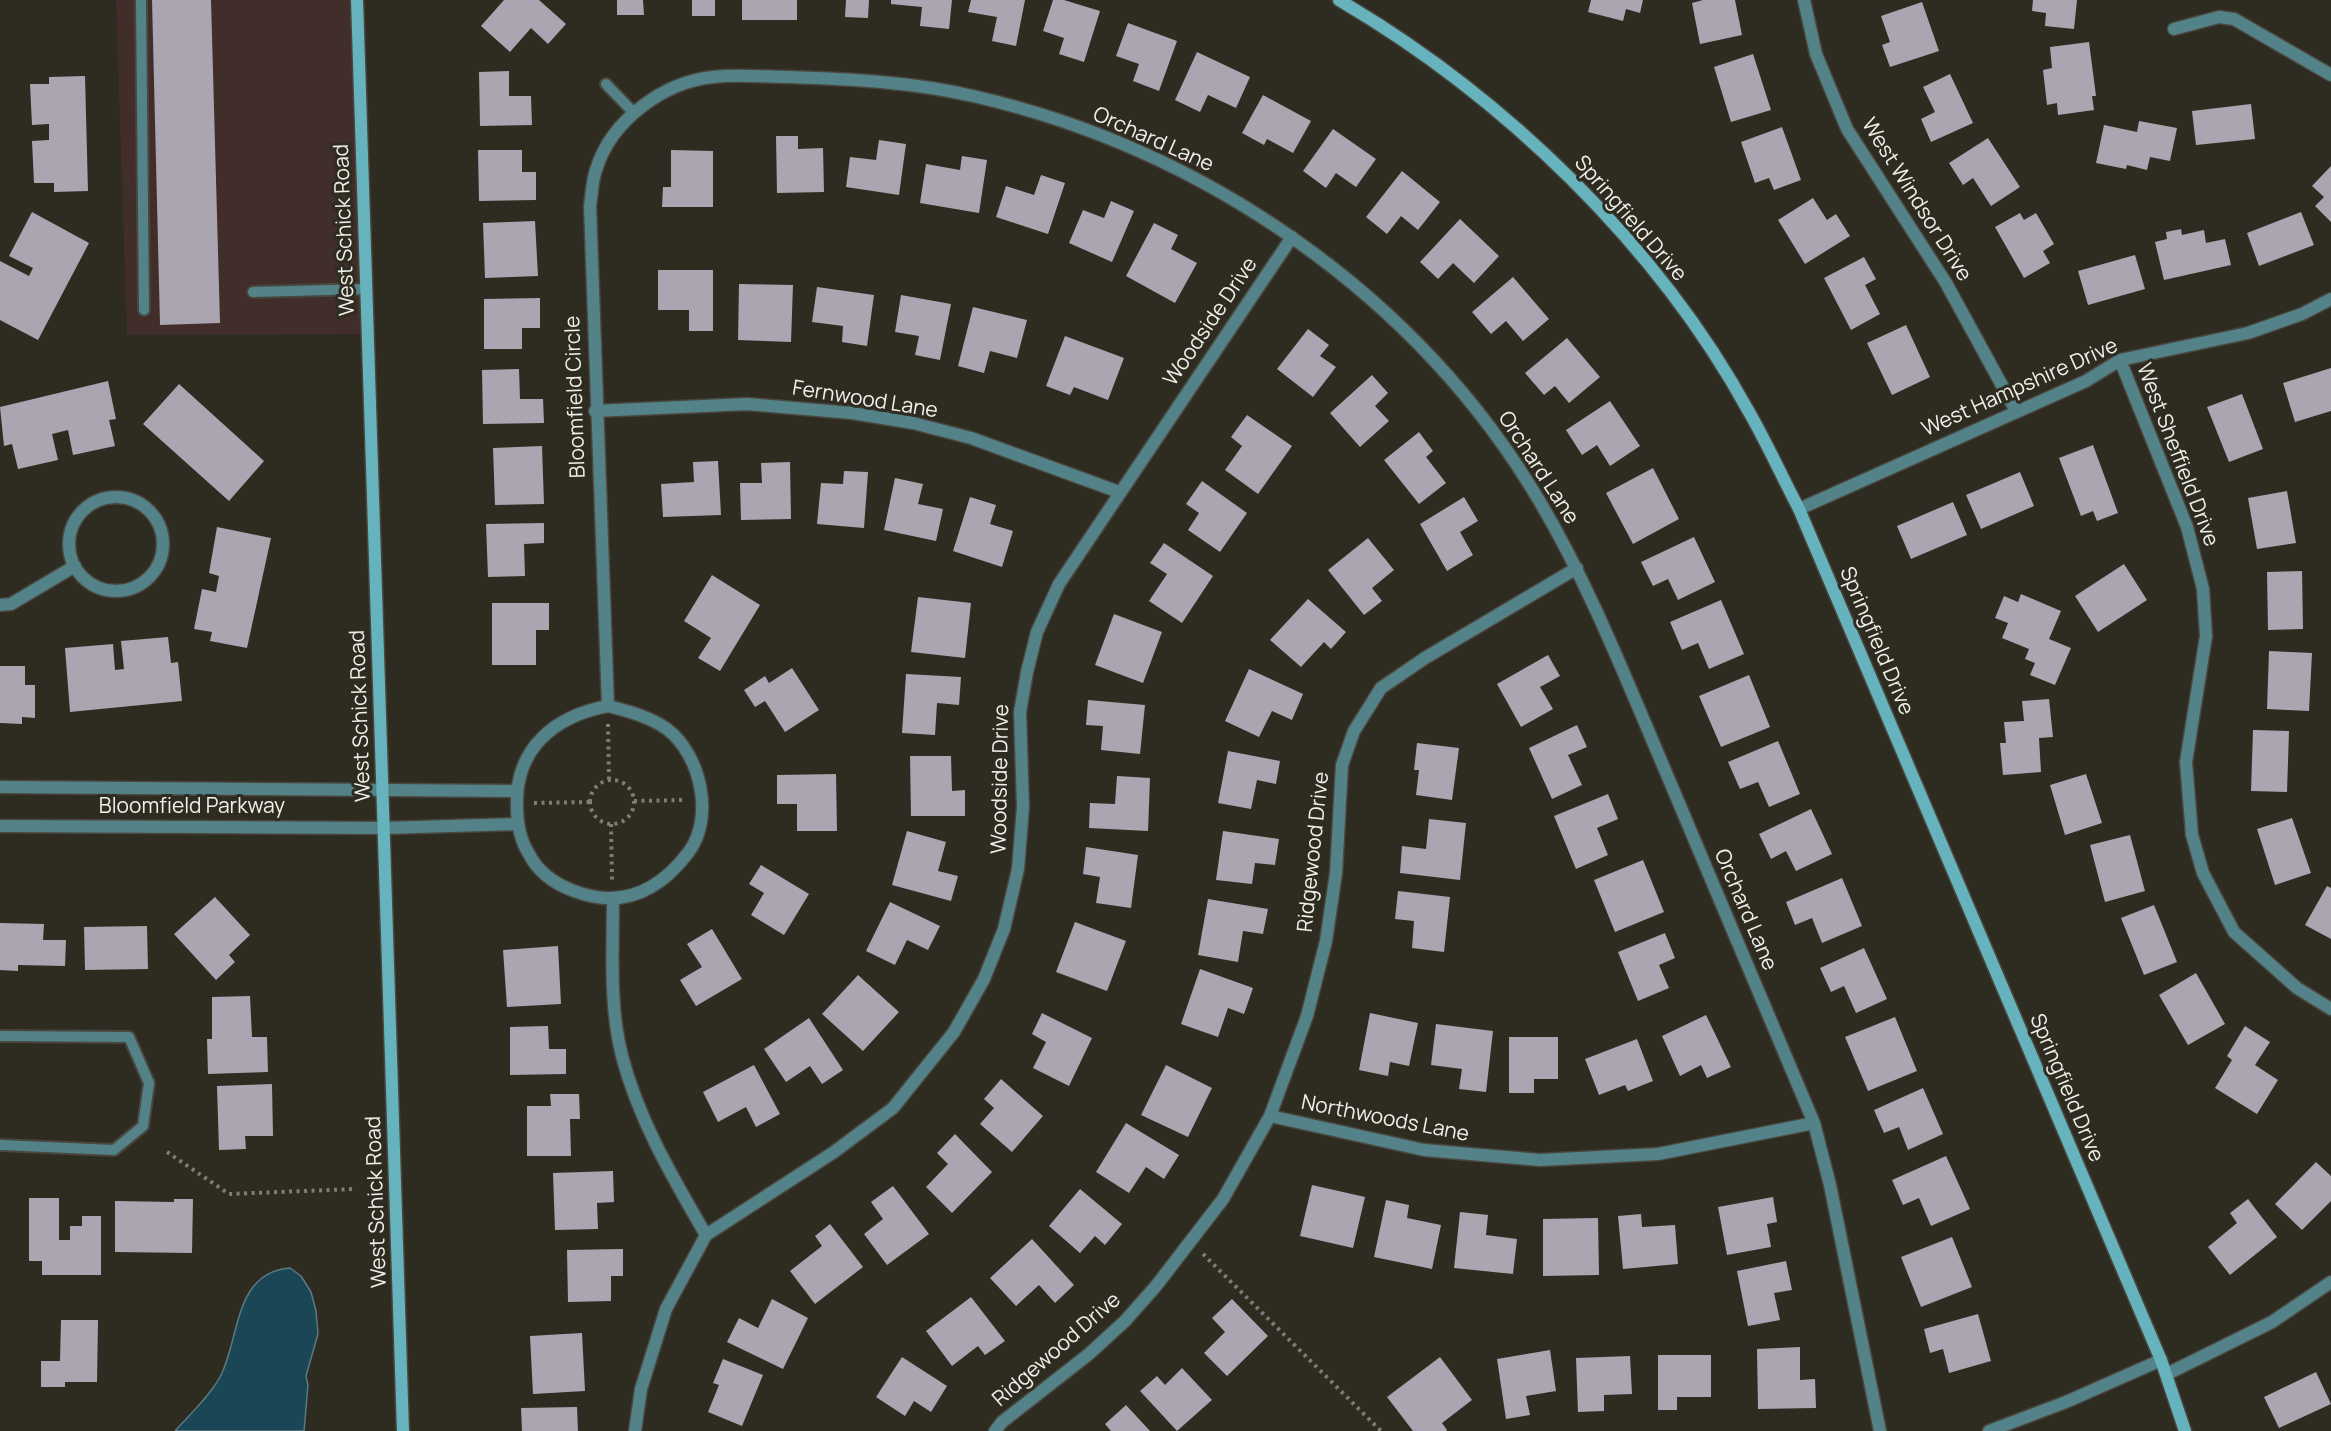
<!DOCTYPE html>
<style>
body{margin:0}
canvas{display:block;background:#2e2b21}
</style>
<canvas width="2331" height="1431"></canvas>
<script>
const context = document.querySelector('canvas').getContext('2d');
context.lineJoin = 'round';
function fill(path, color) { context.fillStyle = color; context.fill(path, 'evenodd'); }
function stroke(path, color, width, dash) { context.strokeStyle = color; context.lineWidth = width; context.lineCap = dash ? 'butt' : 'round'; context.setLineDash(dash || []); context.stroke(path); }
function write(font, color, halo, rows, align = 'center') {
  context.font = font + ' Manrope,sans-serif'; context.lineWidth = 6; context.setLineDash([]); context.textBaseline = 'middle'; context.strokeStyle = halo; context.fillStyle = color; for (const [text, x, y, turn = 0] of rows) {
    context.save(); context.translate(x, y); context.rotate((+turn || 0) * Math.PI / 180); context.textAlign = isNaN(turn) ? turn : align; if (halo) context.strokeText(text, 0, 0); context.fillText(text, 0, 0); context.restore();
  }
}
fill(new Path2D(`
 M116,0H352L365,334L127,335Z`), '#412d29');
const water = new Path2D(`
 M290,1268L301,1276L311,1292L316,1311L318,1334L306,1376L308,1385L304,1431H175C190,1414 209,1397 220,1377C240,1340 233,1272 290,1268Z`);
fill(water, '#1a4655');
stroke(water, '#5a7981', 1.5);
fill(new Path2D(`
 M152,0H211L220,323L160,325Z
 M504,0H539L566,24L548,44L531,28L510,52L481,26Z
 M617,0H643L644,15H617Z
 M692,0H715V16H692Z
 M742,0H797V20H742Z
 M846,0H869L868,18L845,17Z
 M891,0H952L949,29L920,26L922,7L891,4Z
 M971,0H1025L1016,46L992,41L997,17L968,12Z
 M1053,0H1064L1100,11L1084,62L1059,54L1064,38L1043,31Z
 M1591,0H1643L1640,13L1626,9L1623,21L1588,12Z
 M1703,0H1735L1742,35L1700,44L1692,3Z
 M2033,0H2077L2074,29L2045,26L2046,13L2032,11Z
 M1922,2L1939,51L1890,67L1882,45L1890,42L1881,16Z
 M1128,23L1177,41L1159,91L1133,81L1139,64L1116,56Z
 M2089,42L2096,96H2092L2094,110L2058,115L2057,103L2047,105L2043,70L2052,68L2050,47Z
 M1197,52L1250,77L1236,108L1208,95L1200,112L1175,100Z
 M1753,54L1771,110L1731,122L1714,67Z
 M509,71V96H531L532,125L480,126L479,72Z
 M1950,74L1973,123L1931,142L1921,119L1935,112L1923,87Z
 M85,76L88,191L54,192V183H34L32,141L49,140V124L32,125L30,84H49V77Z
 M1263,95L1311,121L1293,153L1267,139L1264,145L1242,133Z
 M2251,104L2255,139L2196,145L2192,111Z
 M2139,121L2177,128L2170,161L2150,157L2147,170L2127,165L2126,169L2096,163L2104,125L2137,132Z
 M1782,127L1801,180L1774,190L1769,178L1755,183L1741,142Z
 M1333,129L1376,159L1356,187L1336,173L1326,188L1303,171Z
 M776,136H798V149L823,148L824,192L777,193Z
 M1988,138L2020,187L1991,206L1973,178L1963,185L1949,163Z
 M879,140L906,144L899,195L846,187L850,157L876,160Z
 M478,150H522V172H536V200L479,201Z
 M671,150L713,151V207H662L663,187H671Z
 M962,156L987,160L979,213L920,203L926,164L960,170Z
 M2331,166V222L2315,206L2324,197L2312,186Z
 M1402,171L1440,202L1418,230L1401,216L1387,234L1366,217Z
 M1041,175L1065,183L1048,234L996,217L1006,186L1034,195Z
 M1813,198L1827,220L1836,214L1850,236L1805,264L1778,220Z
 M1111,201L1134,211L1112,262L1069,243L1083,210L1104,218Z
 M32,212L89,243L38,340L0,320V261L29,276L33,268L9,256Z
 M2301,212L2314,245L2259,266L2247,233Z
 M2020,213L2024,220L2036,213L2054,244L2043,251L2050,263L2024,278L1995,227Z
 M1460,219L1499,256L1474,283L1453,263L1438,279L1420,262Z
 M535,221L538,276L485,278L483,223Z
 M1154,223L1178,235L1171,249L1197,263L1175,303L1126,276Z
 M2181,229L2182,235L2204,230L2206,243L2225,239L2231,265L2164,280L2155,242L2167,239L2166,232Z
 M2135,255L2145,289L2088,305L2078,271Z
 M1864,257L1876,279L1865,285L1880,314L1851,330L1824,278Z
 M658,270H713V331H689V310H658Z
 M1513,277L1549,319L1523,341L1506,321L1491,334L1472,312Z
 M739,284L793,285L791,342L738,340Z
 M817,287L874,295L867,346L842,342L843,326L812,322Z
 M901,295L951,304L940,360L915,355L919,336L895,332Z
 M540,298V328H522V349H484V299Z
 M973,307L1027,320L1017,358L990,351L984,373L958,366Z
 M1906,325L1930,377L1892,395L1867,343Z
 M1308,329L1329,345L1320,356L1336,367L1313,397L1277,369Z
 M1065,336L1124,358L1108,400L1074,387L1070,395L1046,386Z
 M1567,338L1600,377L1569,403L1555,386L1544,395L1525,373Z
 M2331,368V411L2295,422L2283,383Z
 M519,369L520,399H543L544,423L483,424L482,370Z
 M1372,375L1388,393L1375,406L1389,421L1360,447L1330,413Z
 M108,381L116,419L109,420L115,446L73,455L68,430L52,434L58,460L18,469L12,444L4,446L0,407Z
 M179,384L264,461L229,501L143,424Z
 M2242,394L2263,449L2229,462L2207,407Z
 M1610,401L1640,446L1610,466L1597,445L1582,455L1566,430Z
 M1247,415L1292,446L1258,494L1225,470L1242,446L1231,437Z
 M1419,432L1433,451L1426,457L1446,483L1419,504L1384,460Z
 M2093,445L2118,513L2097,521L2093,511L2081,516L2059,458Z
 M542,446L544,504L495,505L493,448Z
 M718,461L721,515L663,517L661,484L694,482L693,462Z
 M790,462L791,519L741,520L740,483H762L761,463Z
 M1653,468L1679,519L1633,544L1606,493Z
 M844,471L868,472L864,528L817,524L821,483L843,484Z
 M2020,472L2034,506L1981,529L1966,495Z
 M895,478L923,484L918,504L943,509L936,541L884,530Z
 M1202,481L1247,513L1220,552L1188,530L1199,513L1186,504Z
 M2287,491L2296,543L2257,549L2248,498Z
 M970,497L996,505L990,524L1013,531L1002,567L953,551Z
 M1464,497L1478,521L1460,532L1473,555L1447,571L1420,524Z
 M1953,502L1967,535L1911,559L1897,526Z
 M544,523V543L524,544L525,576L488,577L486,524Z
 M217,527L271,538L247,648L210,641L212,632L194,629L202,589L216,592L219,576L209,573Z
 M1694,537L1715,582L1678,600L1668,579L1653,586L1641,562Z
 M1368,538L1394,570L1372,588L1382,601L1364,615L1328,570Z
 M1164,543L1213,576L1182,623L1149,601L1167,574L1150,563Z
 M2124,564L2147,600L2098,632L2075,596Z
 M2302,571L2303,629L2268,630L2267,572Z
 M712,575L760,605L720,671L698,658L711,638L684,621Z
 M2021,594L2061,611L2049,639L2071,648L2055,685L2030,675L2035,663L2025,659L2029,649L2002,638L2008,623L1995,618L2004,596L2018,602Z
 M918,597L971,603L965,658L911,652Z
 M1308,599L1346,632L1331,649L1324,642L1301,667L1270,640Z
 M1721,600L1744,654L1709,669L1698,643L1682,650L1670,622Z
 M492,603H549V630H536V665H492Z
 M1114,614L1162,632L1143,683L1095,665Z
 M168,637L171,663L178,662L182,701L70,712L65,648L113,644L115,670L124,669L121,641Z
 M2269,651L2312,653L2309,711L2267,709Z
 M1548,655L1560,676L1540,687L1553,709L1521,727L1497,684Z
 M0,666H25V685H35V718L22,717V724L0,723Z
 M792,668L819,710L785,732L765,701L755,707L744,690L765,676L769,683Z
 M1249,669L1303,694L1292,720L1272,711L1259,737L1225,721Z
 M906,674L961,677L959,705L937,703L935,735L902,733Z
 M1749,675L1770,727L1721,747L1699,696Z
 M2049,699L2053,737L2039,738L2041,772L2003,775L2000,743H2006L2004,722L2024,721L2022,701Z
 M1088,700L1145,705L1140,754L1101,750L1103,726L1086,725Z
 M1577,725L1587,747L1568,755L1582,785L1552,799L1529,748Z
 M2253,730L2289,731L2287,792L2251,791Z
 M1778,741L1800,794L1769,807L1758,782L1740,789L1728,762Z
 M1417,743L1459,748L1452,800L1416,795L1419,770H1414Z
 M1228,751L1280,761L1276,784L1257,780L1251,809L1218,803Z
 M910,756H951L952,791L965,790V816H911Z
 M836,774L837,831H797V804H777V775Z
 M2086,774L2102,823L2065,835L2050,785Z
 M1117,776L1150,778L1148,831L1089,828L1090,803L1115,804Z
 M1608,794L1618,819L1597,828L1608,855L1576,869L1554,816Z
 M1811,809L1832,854L1796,871L1786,851L1771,859L1759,834Z
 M2292,818L2311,873L2275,885L2257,829Z
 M1429,819L1466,823L1460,880L1400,873L1402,846L1426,849Z
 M907,831L946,842L938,871L958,876L951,901L892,885Z
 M1223,831L1279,839L1275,865L1255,863L1252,884L1216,880Z
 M2130,835L2145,891L2105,902L2090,845Z
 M1086,847L1138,855L1131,908L1096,903L1100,877L1083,874Z
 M1643,860L1664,912L1615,932L1594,880Z
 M761,865L809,894L784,935L751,915L764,893L749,884Z
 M1842,878L1862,926L1822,943L1812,918L1795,925L1786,902Z
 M2327,886L2331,888V939L2305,925Z
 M1398,891L1450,897L1444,952L1412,948L1414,921L1395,919Z
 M215,897L250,935L229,955L235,962L216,980L174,934Z
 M1208,899L1268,909L1263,934L1243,931L1238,962L1198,955Z
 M890,902L940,926L928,950L907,940L895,965L866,951Z
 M2154,905L2177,962L2144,975L2121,918Z
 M1075,922L1126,941L1107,991L1056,972Z
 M0,923L44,924L43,940H66L65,966L18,965V971L0,970Z
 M147,926L148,969L85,970L84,927Z
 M712,929L742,979L696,1006L680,980L702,967L687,944Z
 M1665,933L1675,958L1659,965L1669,988L1638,1001L1618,952Z
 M558,946L561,1004L507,1007L503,950Z
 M1864,948L1887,999L1856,1013L1844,986L1831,992L1820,968Z
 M1200,969L1253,988L1244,1014L1228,1008L1218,1037L1181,1024Z
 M2196,973L2225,1024L2188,1045L2159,995Z
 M858,975L899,1012L863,1051L822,1014Z
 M250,996L252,1037H267L268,1072L208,1074L207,1039H212V997Z
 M1042,1013L1092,1038L1069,1086L1033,1068L1046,1042L1032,1034Z
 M1370,1013L1418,1023L1409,1066L1390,1062L1388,1076L1359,1070Z
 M1706,1015L1731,1067L1707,1078L1701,1065L1680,1076L1662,1036Z
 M1895,1017L1917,1071L1868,1091L1845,1037Z
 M809,1018L843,1070L822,1084L810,1066L786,1082L764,1049Z
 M1436,1024L1493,1031L1486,1092L1459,1089L1462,1069L1431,1065Z
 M548,1026L549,1049H566V1074L510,1075V1027Z
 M2245,1026L2270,1042L2255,1065L2278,1080L2257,1114L2215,1088L2232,1060L2227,1056Z
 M1509,1037H1558V1079H1534V1093H1509Z
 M1637,1039L1653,1081L1628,1091L1625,1085L1599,1095L1585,1059Z
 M754,1065L780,1114L756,1127L746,1107L718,1122L703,1092Z
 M1166,1065L1212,1088L1188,1137L1141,1115Z
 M1001,1079L1043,1116L1012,1152L980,1124L994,1108L984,1099Z
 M272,1084L273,1136H245L246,1149L219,1150L217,1086Z
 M1923,1088L1943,1134L1908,1150L1899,1127L1884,1133L1874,1110Z
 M550,1094H579L580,1119H570L571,1156H527V1106H551Z
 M1126,1123L1179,1155L1164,1179L1146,1167L1129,1193L1096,1172Z
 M955,1134L992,1172L952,1213L926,1187L948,1164L937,1153Z
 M1946,1156L1970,1209L1931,1226L1919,1198L1903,1205L1892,1180Z
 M2316,1162L2331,1176V1201L2302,1230L2275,1204Z
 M613,1171L614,1202L597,1203L598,1229L555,1230L553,1173Z
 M1312,1185L1365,1197L1353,1248L1300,1236Z
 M893,1186L929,1234L887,1265L864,1234L883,1219L871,1202Z
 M1080,1189L1122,1224L1105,1245L1095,1236L1080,1253L1049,1226Z
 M1773,1197L1777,1222L1767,1224L1771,1247L1727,1255L1718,1207Z
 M29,1198H59V1240H70V1226H82V1216H101V1275H42V1261H29Z
 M174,1199H193L192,1253L115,1252V1201L174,1202Z
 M2248,1199L2277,1237L2230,1275L2208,1247L2237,1223L2230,1213Z
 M1386,1200L1409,1205L1407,1218L1441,1225L1432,1269L1374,1257Z
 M1460,1212L1488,1215L1486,1235L1517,1239L1513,1274L1454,1268Z
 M1641,1214L1642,1227L1675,1225L1678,1264L1623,1269L1618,1216Z
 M1598,1218L1599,1275L1543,1276V1219Z
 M830,1224L863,1267L815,1304L790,1271L822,1246L815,1236Z
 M1952,1237L1972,1287L1921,1307L1901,1257Z
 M1032,1239L1074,1285L1055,1303L1039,1285L1016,1306L990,1278Z
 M623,1249V1276H611V1301L568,1302L567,1250Z
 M1786,1261L1792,1290L1774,1293L1780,1320L1748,1326L1737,1271Z
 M971,1297L1005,1341L985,1355L978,1346L952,1366L926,1331Z
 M772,1299L808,1318L783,1369L727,1342L739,1318L758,1328Z
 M1232,1299L1268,1336L1227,1376L1204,1353L1225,1332L1212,1318Z
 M1978,1314L1991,1361L1949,1373L1943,1349L1930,1353L1924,1329Z
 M61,1320H98L97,1382H65V1387H41V1361H60Z
 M582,1333L585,1391L533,1394L530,1336Z
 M1800,1347V1380L1815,1379L1816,1408L1758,1409L1757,1349Z
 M1550,1350L1556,1391L1526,1396L1530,1415L1506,1419L1497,1359Z
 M1658,1355H1711V1397H1677V1410H1658Z
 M1630,1356L1632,1394L1604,1395V1411L1578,1412L1576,1358Z
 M902,1357L947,1386L931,1412L914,1401L905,1416L876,1397Z
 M1440,1357L1472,1400L1442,1423L1447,1430L1446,1431H1413L1387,1397Z
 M723,1359L763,1375L742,1426L708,1412L719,1385L713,1383Z
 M1182,1368L1212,1400L1177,1431L1140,1391L1157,1376L1165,1385Z
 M2316,1372L2331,1404L2279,1428L2264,1397Z
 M1126,1405L1150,1431H1111L1105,1424Z
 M577,1407L578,1431H522L521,1408Z`), '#aaa5b1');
const lane = new Path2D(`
 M141,0L144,310
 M606,84L634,113
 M253,292L366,289
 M0,1036L129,1037L149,1083L143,1126L114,1150L0,1145`);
const street = new Path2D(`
 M1804,0L1816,54L1847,129L1946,283L2016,411
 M2174,29L2219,17L2234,19L2331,75
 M2120,360L2187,527L2203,589L2206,636L2186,762L2192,835L2203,873L2234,932L2297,988L2331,1009
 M595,411L747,404L852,413L913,423L971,438L1119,492
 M69 544a47 47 0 1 1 94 0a47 47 0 1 1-94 0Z
 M1799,509L2086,381L2120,360L2248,333L2302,314L2331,299
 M0,605L11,604L75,566
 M608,706L590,206C592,194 592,181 596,170C611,120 664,82 713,77C738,74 763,77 788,77C850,79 912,82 973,96C1205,149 1418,296 1540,502C1589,585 1624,674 1662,763C1712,883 1763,1003 1814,1123L1830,1185L1880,1431
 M608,706C628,711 650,717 667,729C701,755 715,818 688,853C658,892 621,909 574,891C555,884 538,872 529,854C520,840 517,822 517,806C515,748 555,716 608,706Z
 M0,787L516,791
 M0,826L384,828L517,824
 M613,900C613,951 609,1006 622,1056C639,1121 673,1178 706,1235
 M1270,1116L1424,1150L1540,1160L1658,1154L1814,1123
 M2167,1374L2272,1322L2331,1282
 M635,1431L641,1389L666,1309L706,1235L834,1152L893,1108L954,1032L984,979L1004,929L1018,869L1023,807L1020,712L1027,672L1037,632L1059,584L1292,237
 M995,1431L1002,1422L1089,1354L1125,1321L1156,1286L1223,1199L1270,1116L1307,1016L1326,941L1336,873L1342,765L1354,731L1381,688L1425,658L1577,568
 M1989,1431L2066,1402L2161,1360`);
const secondary = new Path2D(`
 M357,0L403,1431
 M1339,0C1503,96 1657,244 1749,412C1767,443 1782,477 1799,509L2161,1360L2185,1431`);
stroke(lane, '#49463d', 14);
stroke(street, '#49463d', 15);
stroke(secondary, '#49463d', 15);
stroke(new Path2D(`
 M608,724L609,780
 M590 802a22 22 0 1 1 44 0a22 22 0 1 1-44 0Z
 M634,801L684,800
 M534,803L590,802
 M611,824L612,881
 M167,1152L229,1194L355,1189
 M1203,1254L1381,1431`), '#7f7d74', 4, [3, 4.5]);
stroke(lane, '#538288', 10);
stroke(street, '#538288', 12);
stroke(secondary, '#66b3bd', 12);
write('21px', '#f0efe8', '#2e2b21', [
 ["Orchard Lane",1153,140,24],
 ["West Windsor Drive",1916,200,58],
 ["Springfield Drive",1630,219,49],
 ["West Schick Road",345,230,-92],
 ["Woodside Drive",1211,322,-56],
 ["West Hampshire Drive",2020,388,-24],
 ["Bloomfield Circle",576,397,-92],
 ["Fernwood Lane",865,400,9],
 ["West Sheffield Drive",2177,455,69],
 ["Orchard Lane",1538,468,57],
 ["Springfield Drive",1876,641,67],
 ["West Schick Road",361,716,-92],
 ["Woodside Drive",1001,779,-89],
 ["Bloomfield Parkway",192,807],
 ["Ridgewood Drive",1314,852,-84],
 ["Orchard Lane",1745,910,67],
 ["Springfield Drive",2066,1088,67],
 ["Northwoods Lane",1385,1119,11],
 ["West Schick Road",377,1202,-92],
 ["Ridgewood Drive",1057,1350,-41]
]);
</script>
